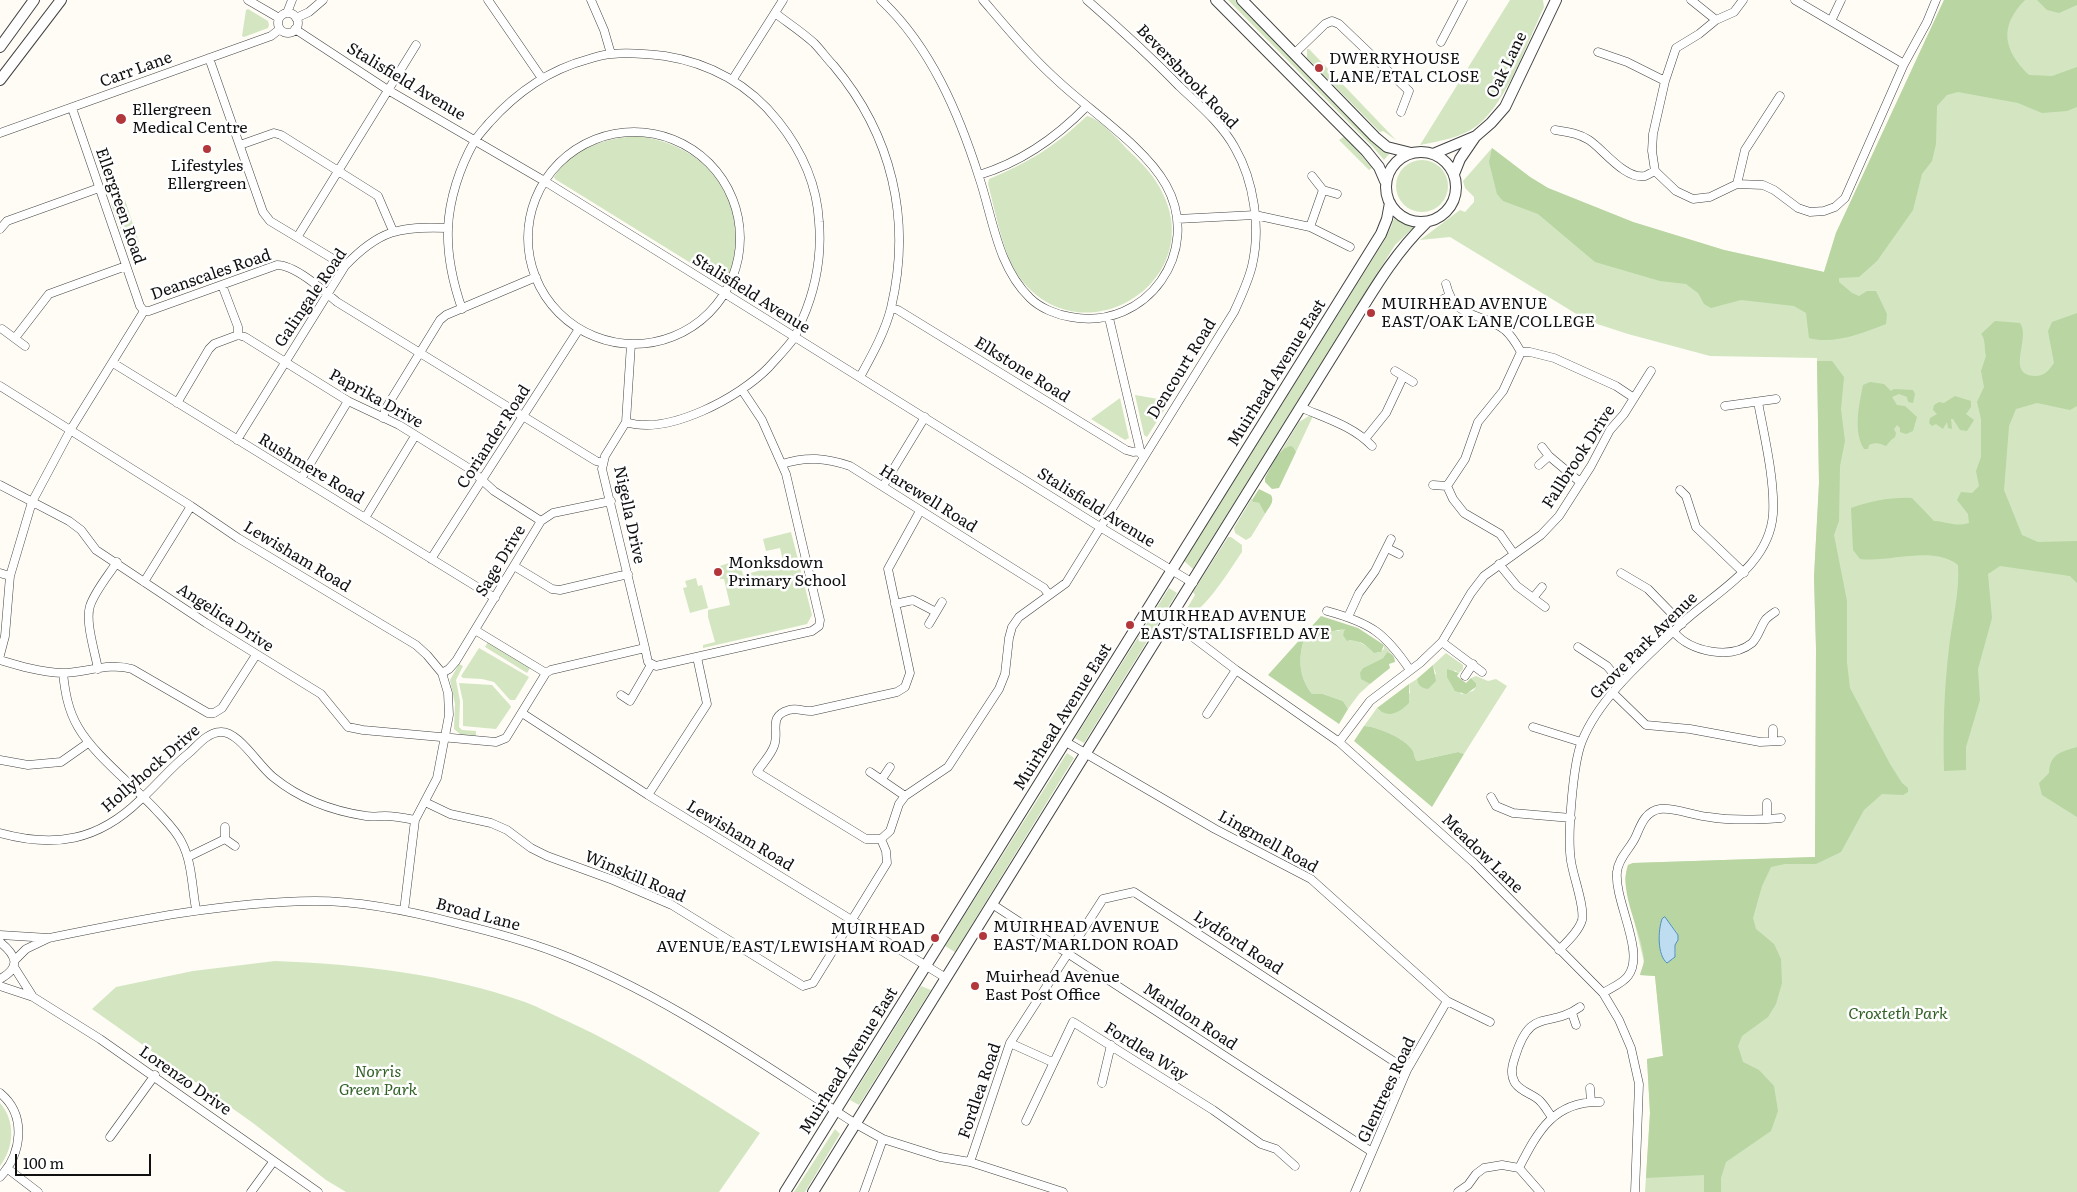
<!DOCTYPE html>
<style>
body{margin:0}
#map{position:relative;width:2077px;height:1192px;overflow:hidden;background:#fefcf5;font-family:Literata,serif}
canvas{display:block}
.scale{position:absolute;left:15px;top:1154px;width:136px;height:22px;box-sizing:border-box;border:2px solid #101010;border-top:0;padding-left:6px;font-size:15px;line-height:18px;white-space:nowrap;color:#101010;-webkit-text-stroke:4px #fff;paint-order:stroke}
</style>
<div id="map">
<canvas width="2077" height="1192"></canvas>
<div class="scale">100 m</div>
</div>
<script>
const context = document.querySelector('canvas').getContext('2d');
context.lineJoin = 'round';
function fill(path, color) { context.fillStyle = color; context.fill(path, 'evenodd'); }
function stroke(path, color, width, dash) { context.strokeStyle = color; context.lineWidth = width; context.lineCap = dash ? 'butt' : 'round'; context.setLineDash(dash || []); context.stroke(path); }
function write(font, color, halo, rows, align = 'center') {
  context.font = font + ' Literata,serif'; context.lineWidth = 5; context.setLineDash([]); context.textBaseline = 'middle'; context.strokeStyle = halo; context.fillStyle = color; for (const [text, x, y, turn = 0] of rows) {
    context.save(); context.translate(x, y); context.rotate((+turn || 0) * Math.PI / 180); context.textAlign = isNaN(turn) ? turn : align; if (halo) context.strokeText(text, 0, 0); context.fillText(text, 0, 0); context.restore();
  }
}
fill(new Path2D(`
 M1228,0H1236L1374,141L1390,153L1384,160L1373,147Z
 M1510,0H1543L1544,7C1527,43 1508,100 1478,125C1461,138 1440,141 1420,145Z
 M1944,0H2077V1192H1645L1650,1113L1647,1059L1663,1056L1655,976L1640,975L1644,962L1626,887L1625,878L1628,865L1633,863L1815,857L1816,648L1814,577L1819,483L1817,358L1710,356L1628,334L1588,321L1450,237L1420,240L1460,210L1465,212L1474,202V197L1465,188L1463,181L1492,148L1530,177L1548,188L1633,222L1724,250L1824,272L1836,233Z
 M248,9L268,21L269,25L268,28L244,37L242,36L246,10Z
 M1307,49H1309L1396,140L1383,131L1380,132L1307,58Z
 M1087,116C1101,119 1120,142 1130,152C1143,164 1156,178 1163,194C1207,284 1078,362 1017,274C1003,253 995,210 988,184L989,179C1031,161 1054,147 1087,116Z
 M637,136C712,145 757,208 727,281L723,283L555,179L554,177C572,148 605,138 637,136Z
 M1345,136L1372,168L1369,170L1339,140Z
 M1396 186a26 26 0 1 1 52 0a26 26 0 1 1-52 0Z
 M125,200L139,242L129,241L122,233L111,204Z
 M1395,215L1405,223L1415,226L1395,245L1193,569L1184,561L1384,241L1391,227Z
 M1135,395L1170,401L1147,437L1144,435Z
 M1120,398L1129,438L1125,440L1091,419Z
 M1309,416H1313L1296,452L1294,448L1287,447L1280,453L1299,422Z
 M1252,498L1253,502L1259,503L1265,514L1251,537L1246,540L1235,533L1234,528Z
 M791,532L812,615L807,624L703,648V645L715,642L708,617V610L730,605L724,579H720L719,574H716L714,568L732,562V560L739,558L743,575L758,571L756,563L767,560L769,569L784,565L780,548L766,551L763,539Z
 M1228,537H1231L1242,545V552C1233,565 1203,614 1188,615L1186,610L1195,595L1193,592Z
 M696,578L698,586L702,585L708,608L690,613L683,588L687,587L685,581Z
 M1169,588L1177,593L1084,743L1075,738Z
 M1345,628L1346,638L1348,641L1356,640L1378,653L1384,649V645L1391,653L1387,652L1383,658L1363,668L1361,678L1370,684L1359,694L1348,709L1343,701L1323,694H1312C1299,677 1298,659 1304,639L1323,629L1338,631Z
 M488,642L530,668L527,673L485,647Z
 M479,648L529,677L515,700H510L494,682L482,679L463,678L461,676Z
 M1446,653L1463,665V669L1459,673L1454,670L1461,694L1473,691L1476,687V683L1471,678L1476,676L1488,681L1496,679L1507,686L1464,754L1458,752L1417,761C1414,758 1415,755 1413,751C1407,739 1376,726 1364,726L1377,708L1380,711L1410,693L1409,684L1417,679L1418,682L1436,674L1433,665Z
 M459,664L463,666L456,680L460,701L459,727L462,730L476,731V736L461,735L454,729L455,704L450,680Z
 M459,683L492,685L510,705L511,707L496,729L463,726V702Z
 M1067,753L1074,758L955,952L945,946Z
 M275,961C359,964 446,974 525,1002C539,1007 553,1015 567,1021C635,1052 697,1093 760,1133L719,1192H346L326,1180L253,1123L92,1009L116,987L193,971Z
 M921,986L931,990L859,1105L850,1100Z
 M0,1103C16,1121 14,1148 0,1166Z
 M835,1129L840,1134L805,1192H794Z`), '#d3e6c1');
fill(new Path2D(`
 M1944,0H2025C1998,27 2004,51 2029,75L2052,76L2077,67V107L2067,111L2042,113L2018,103L1958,92L1947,95L1937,106L1936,144L1932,161L1922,174L1913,210L1877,261L1859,277L1839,278V282L1852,293L1859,296L1867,291H1876L1887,314L1886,324C1863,333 1833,345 1809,338L1806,313L1794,306L1741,300L1711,308L1704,304L1698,293L1686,284L1660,281L1595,262L1538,214L1503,201L1497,194L1489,162L1492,148L1530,177L1548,188L1633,222L1724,250L1824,272L1836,233Z
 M2037,0H2077V5L2059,13L2047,10Z
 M2077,313V406L2070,410L2037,403L2016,409L2009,426L2004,490L2022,535L2038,542L2077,541V583L2070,576L2000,566L1988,574L1992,618L1978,669L1980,700L1966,747V770L1944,771C1943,730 1944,689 1949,648C1952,620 1960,593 1958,565C1932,545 1889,563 1860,559L1853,550L1851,508C1870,501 1892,497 1912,498L1934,521C1948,522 1955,527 1969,523L1968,514L1957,500L1961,492L1972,493L1979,486L1976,471L1981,457V419L1977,402L1984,387L1981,371L1986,356C1984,349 1986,339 1981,334L1995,321L2020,323C2031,339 2005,375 2035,376C2045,376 2049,370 2054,363L2048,331L2052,322Z
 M1817,361H1832L1844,377L1841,409L1845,441L1840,466L1839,521L1834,535L1847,601V663L1850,688L1890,764L1902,783L1908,788V792L1903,795L1882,794L1864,810L1841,852L1816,864H1785L1771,867L1762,886L1753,918L1756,929L1774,944L1781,959L1782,983L1776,1004L1768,1017L1742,1036L1738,1046L1743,1062L1759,1070L1774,1086L1778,1111L1771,1131L1726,1162L1721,1178V1192H1704V1175L1646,1178L1650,1113L1647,1059L1663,1056L1655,976L1640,975C1641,970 1644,965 1644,960C1642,931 1618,893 1628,865L1633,863L1815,857L1816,648L1814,577L1819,483ZM1665,917L1677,932L1678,940L1675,945L1676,953L1673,960L1660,953V929L1662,919Z
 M1870,382L1884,384L1891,391L1894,389L1913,390L1915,394L1913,403L1908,402L1907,397L1899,394L1892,397L1897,405L1905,406L1917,417L1913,431L1906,434L1900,432V428L1897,425L1894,429L1896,433L1895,437L1891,440L1886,446C1880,443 1875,442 1869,445L1868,449H1864C1853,431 1859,405 1863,385Z
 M1955,396L1971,401V407L1966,414L1974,420L1967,431L1960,430L1953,419H1951L1952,429L1948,428L1947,422L1943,429L1936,424L1932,426L1929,423L1930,418L1937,414L1933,410L1934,405L1939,402L1944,403Z
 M1291,446L1294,448L1296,452L1279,488L1272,489L1265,482V478C1271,468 1278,448 1291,446Z
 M1259,489L1271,495C1275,502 1269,507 1265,514L1259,503L1253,502L1252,500Z
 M1321,616L1358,628L1384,645L1381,652L1374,653C1366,645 1359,639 1347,641L1343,635L1345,629L1333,631L1324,629L1323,632L1317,637L1314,635L1310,638L1304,639C1298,659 1299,677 1312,694H1323L1343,701L1348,709L1339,724L1268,675Z
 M1387,652C1392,653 1395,657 1395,662L1389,664L1390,668L1370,684L1361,679L1360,673L1363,668L1383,658Z
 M1433,665L1436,681L1428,689C1421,688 1418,685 1417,679Z
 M1447,669L1459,673L1457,676L1466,683L1471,678L1476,683V687L1466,694L1455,691L1447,677Z
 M1409,684V703C1399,713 1388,719 1377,708Z
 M1364,726C1376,726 1407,739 1413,751C1415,755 1414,758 1417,761L1458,752L1464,754L1432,807L1354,741Z
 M2077,747V817L2042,795L2039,783L2049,773C2050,754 2060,752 2077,747Z`), '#b8d5a2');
const water = new Path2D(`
 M1665,917L1678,935V940L1675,945V957L1667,963C1657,955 1658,930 1662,919Z`);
fill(water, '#bfddf0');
stroke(water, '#4e90bf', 1);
const minor = new Path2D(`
 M248,0L279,18
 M488,0L541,77
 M591,0L604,30L611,54
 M881,0C931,47 959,114 979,177C993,218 997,266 1030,298C1040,308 1057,315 1071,317C1147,331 1203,251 1166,185C1145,147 1090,111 1058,81C1031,57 1007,28 983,0
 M1691,0L1716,20
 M1743,0L1734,12L1716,20L1699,34L1676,48L1665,81L1653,134L1652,151L1655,171L1676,191L1693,199L1710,197L1737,184L1763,185L1774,190L1798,208L1810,212L1824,211L1835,207L1845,198L1904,64L1927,22L1936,0
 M1795,0L1904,64
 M287,13L292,0
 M775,13C788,23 802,32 814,43C821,50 827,59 834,66C892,135 912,220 891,308C885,332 872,355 860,377
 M278 23a10 10 0 1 1 20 0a10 10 0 1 1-20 0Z
 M296,18L309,12L323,0
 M1831,21L1841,0
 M295,29L388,90L546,182L1100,527L1193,583
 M1441,42L1463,0
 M1598,52L1627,62L1665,81
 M1295,53L1325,24L1332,21L1339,24L1409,91L1401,112
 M209,58L263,212L270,221L345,266
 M733,79L783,0
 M72,108L140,306L144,311
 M1555,130C1567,132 1578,133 1589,140C1603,149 1625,180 1645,176C1648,175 1652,172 1655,171
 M528 238a106 106 0 1 1 212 0a106 106 0 1 1-212 0Z
 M0,133L271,36L280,29
 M240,145L274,133L281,135L378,196L393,231
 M979,175C1022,162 1056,138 1087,106
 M1312,176L1323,190
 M1737,184L1745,150L1780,96
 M1177,219L1255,215L1310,227L1350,247
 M1310,227L1323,190L1337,194
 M0,229L7,221L99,188
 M298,236L416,45
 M1446,284C1455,321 1481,311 1505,330C1512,336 1517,345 1521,352
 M222,285L238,327V335L245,337L348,401L399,425L470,469L494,491L541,521
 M1434,304L1449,296
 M891,308L898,310L1126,450L1133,452L1140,451
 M462,309C453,283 447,256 448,229C449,199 460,167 474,142C478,135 484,129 489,123C517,92 548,70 589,59C596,57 604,54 612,54C629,52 648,54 665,56C710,63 750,85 778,121C802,151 817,185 819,222C822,257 816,288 802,320C799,326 797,333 794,338C787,348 777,358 769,367C740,397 668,436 626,422
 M1109,318L1141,454
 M2,329L25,346
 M15,338L49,294L126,266
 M631,344L626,422L605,456L602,469L645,648L648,662L656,666L812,631L819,626L820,620L786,474L762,420L742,390
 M1521,352H1530L1554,358L1616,386L1634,398
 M113,363L495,598
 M1395,371L1413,382
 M0,386L191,506L238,538L416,645L427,655L442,673L448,693L449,715L437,778L415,820L404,911
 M177,403L209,349L214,344L238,335
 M1725,406L1776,399
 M1300,407C1325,418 1353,426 1372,446
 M383,418L386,408L440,320L446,315L536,277
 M1365,439L1386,413L1403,377
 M237,440L345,266C379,230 400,226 448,228
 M1542,447L1549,456L1580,482
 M782,464C807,456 826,458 850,466L1036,583L1044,588L1049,595
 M1539,465L1549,456
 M301,479L348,401
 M0,485L69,521L81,530L96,550L206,623L321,694L348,727L363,730L496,742L506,738L546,673L475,630
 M1433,485L1447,486
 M883,486L925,417
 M1680,490L1686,496L1696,527L1744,573
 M365,518L415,436
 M1387,548L1399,554
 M1514,554L1500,534L1464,513L1453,499L1447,486L1465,459L1478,422L1503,391L1521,352
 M431,559L579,329
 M1499,564L1517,586L1545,607
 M514,566L552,589L560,590L628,574
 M0,573L10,576
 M1621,573L1648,589L1682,624
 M144,582L191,506
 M1533,598L1542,587
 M895,604L913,600L936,612
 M1327,611C1371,623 1385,633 1410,670
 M1348,617L1359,593L1375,571L1391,539
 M1169,619L1236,670L1339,742L1474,863L1603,993L1619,1020L1631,1048L1639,1084L1635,1192
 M929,624L942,602
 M1674,632C1690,652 1731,660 1752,643C1759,636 1760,627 1766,619C1768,617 1772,614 1775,612
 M1442,642L1482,672
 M1578,647L1607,666L1621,683
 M0,655L5,636L10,576L32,502L71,429L144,311H149L277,265C295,265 323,290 337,302L596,461L603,463
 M0,660C20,666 40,672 62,673C85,673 109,662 132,669L208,713H214L222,708L256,655
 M98,669C95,652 85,622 90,606C95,591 108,576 117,562
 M63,673C65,692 68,710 78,727C94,755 133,785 156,810C165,820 176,830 182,843C192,862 192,888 196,909
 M442,673L449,669L456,661L541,521L553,513L611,501
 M546,673L551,670L645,648
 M1465,676L1473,664
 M1613,693L1646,725L1690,729L1760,742L1781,741
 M621,695L630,701L651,665
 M522,713L648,795L946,978
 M1207,714L1236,670
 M1533,727L1581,742
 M1773,729V741
 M1066,742L1215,829L1311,879L1447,1001L1490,1022
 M1339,742L1370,701L1420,663L1442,642L1471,593L1484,576L1541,535L1559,516L1591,466L1610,430L1624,414L1651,371
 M0,760L28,765L61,762L88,743
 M870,772L905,796
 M882,779L890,767
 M648,795L707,704L697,657
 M1491,797L1496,806L1513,813L1571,818
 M425,802L450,814L491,823L507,830L531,848L547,856L613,880L672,905L803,986L813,983L887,863L886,851L881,839L890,831L899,804L905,796L948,767L999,689L1005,674L1009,638L1012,627L1019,617L1066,583L1234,312C1241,297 1248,282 1252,266C1261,228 1254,181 1235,148C1222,124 1199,105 1179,86C1150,56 1119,28 1087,0
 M1767,803V819
 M225,827V839L235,846
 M0,833C55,848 98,841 140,800C157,785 171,767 189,753C198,745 207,733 220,732C238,730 258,765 273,777C300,799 332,811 366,816C372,817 379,816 385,816C395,816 405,818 415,820
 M881,839H866L757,772C762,764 771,755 774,746C780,732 767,716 789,710C797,707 804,712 812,711L897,692L905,687L910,673L888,569L920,511
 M188,857L225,839
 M992,904L1372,1152
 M0,935L49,938L26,949L15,960
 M49,938C137,920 224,902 315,901C362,901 410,911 456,923C489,931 523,940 555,952C663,993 759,1062 856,1124L883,1139L940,1157L970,1162L1063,1192
 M0,942C16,955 22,967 0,979
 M1559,950C1567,942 1579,931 1582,920C1585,907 1573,876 1571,861C1567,836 1573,763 1582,741C1600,696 1647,657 1681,624C1715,592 1769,567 1773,514C1775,480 1764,435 1758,402
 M14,967L33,997
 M0,986L33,997L100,1039L318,1192
 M1603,993C1611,988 1623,983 1628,976C1646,953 1614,901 1617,872C1618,858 1631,848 1636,836C1641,824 1646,811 1660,809C1673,807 1695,816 1709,817C1733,821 1756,820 1781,818
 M1572,1013L1576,1025
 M1010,1043L1052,1062
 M1102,1083L1111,1045
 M1590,1088L1591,1102
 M0,1093C27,1115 22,1154 0,1177
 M1552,1117C1548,1112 1545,1106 1540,1101C1533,1094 1521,1092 1515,1083C1510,1074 1512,1066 1515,1057C1531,1005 1548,1030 1580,1007
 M1026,1121L1073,1022L1213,1110L1261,1144L1276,1149L1295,1166
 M110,1137L155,1075
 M970,1162L1010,1043L1103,899L1134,892L1407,1070
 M1519,1168C1538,1131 1554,1101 1600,1102
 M8,1169L38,1192
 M251,1192L273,1162
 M864,1192L883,1139
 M1355,1192L1407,1070L1447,1001
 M1458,1192L1468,1185L1476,1174L1484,1168L1502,1165L1519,1168L1540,1192`);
const tertiary = new Path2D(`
 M1216,0L1366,151L1379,167L1385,181
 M1242,0L1375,137L1387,147L1411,153
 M0,47L34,0
 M0,80L61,0
 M1386 187a35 35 0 1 1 70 0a35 35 0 1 1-70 0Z
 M1433,154L1476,136L1491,123L1505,107L1556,0
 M1454,174L1460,159L1475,137
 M785,1192L1381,234L1387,219L1390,203
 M813,1192L1356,318C1377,284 1397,251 1426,223`);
stroke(minor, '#434343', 9);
stroke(tertiary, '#434343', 12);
stroke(minor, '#fff', 8);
stroke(tertiary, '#fff', 10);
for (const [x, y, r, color] of [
 [1319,68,5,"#b2373b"],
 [121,119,6,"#b2373b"],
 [207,149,5,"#b2373b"],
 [1371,313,5,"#b2373b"],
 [718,572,5,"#b2373b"],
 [1130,625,5,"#b2373b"],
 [983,936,5,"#b2373b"],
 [935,938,5,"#b2373b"],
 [975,986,5,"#b2373b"]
]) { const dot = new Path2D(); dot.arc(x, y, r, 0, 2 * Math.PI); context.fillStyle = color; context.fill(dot); stroke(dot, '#fff', 2); }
write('16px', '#101010', '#fff', [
 ["DWERRYHOUSE",1329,59],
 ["LANE/ETAL CLOSE",1329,77],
 ["Ellergreen",132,110],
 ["Medical Centre",132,128],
 ["Lifestyles",207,166,"center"],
 ["Ellergreen",207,184,"center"],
 ["MUIRHEAD AVENUE",1381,304],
 ["EAST/OAK LANE/COLLEGE",1381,322],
 ["Monksdown",728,563],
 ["Primary School",728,581],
 ["MUIRHEAD AVENUE",1140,616],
 ["EAST/STALISFIELD AVE",1140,634],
 ["MUIRHEAD AVENUE",993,927],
 ["EAST/MARLDON ROAD",993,945],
 ["MUIRHEAD",925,929,"right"],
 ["AVENUE/EAST/LEWISHAM ROAD",925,947,"right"],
 ["Muirhead Avenue",985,977],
 ["East Post Office",985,995]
], 'left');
write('16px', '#101010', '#fff', [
 ["Oak Lane",1507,65,-64],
 ["Carr Lane",136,70,-20],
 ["Beversbrook Road",1187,77,46],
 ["Stalisfield Avenue",406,82,31],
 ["Ellergreen Road",120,206,71],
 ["Deanscales Road",211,275,-19],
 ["Stalisfield Avenue",751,294,32],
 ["Galingale Road",311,298,-56],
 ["Dencourt Road",1182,369,-58],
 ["Elkstone Road",1022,370,32],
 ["Muirhead Avenue East",1277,373,-58],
 ["Paprika Drive",376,399,29],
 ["Coriander Road",494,437,-57],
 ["Fallbrook Drive",1579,457,-57],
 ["Rushmere Road",311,469,31],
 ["Harewell Road",928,499,32],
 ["Stalisfield Avenue",1096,508,32],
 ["Nigella Drive",629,515,78],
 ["Lewisham Road",297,557,31],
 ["Sage Drive",501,561,-59],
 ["Angelica Drive",225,618,33],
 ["Grove Park Avenue",1644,646,-45],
 ["Muirhead Avenue East",1063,717,-58],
 ["Hollyhock Drive",151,769,-41],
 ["Lewisham Road",740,836,31],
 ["Lingmell Road",1268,842,29],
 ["Meadow Lane",1482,854,44],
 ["Winskill Road",635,877,23],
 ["Broad Lane",478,915,15],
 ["Lydford Road",1238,943,33],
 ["Marldon Road",1190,1017,33],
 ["Fordlea Way",1146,1052,32],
 ["Muirhead Avenue East",849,1061,-58],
 ["Lorenzo Drive",185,1081,35],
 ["Glentrees Road",1387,1090,-65],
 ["Fordlea Road",980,1091,-71]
]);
write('italic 16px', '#326227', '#fff', [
 ["Croxteth Park",1898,1014],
 ["Norris",378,1072],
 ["Green Park",378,1090]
]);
</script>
